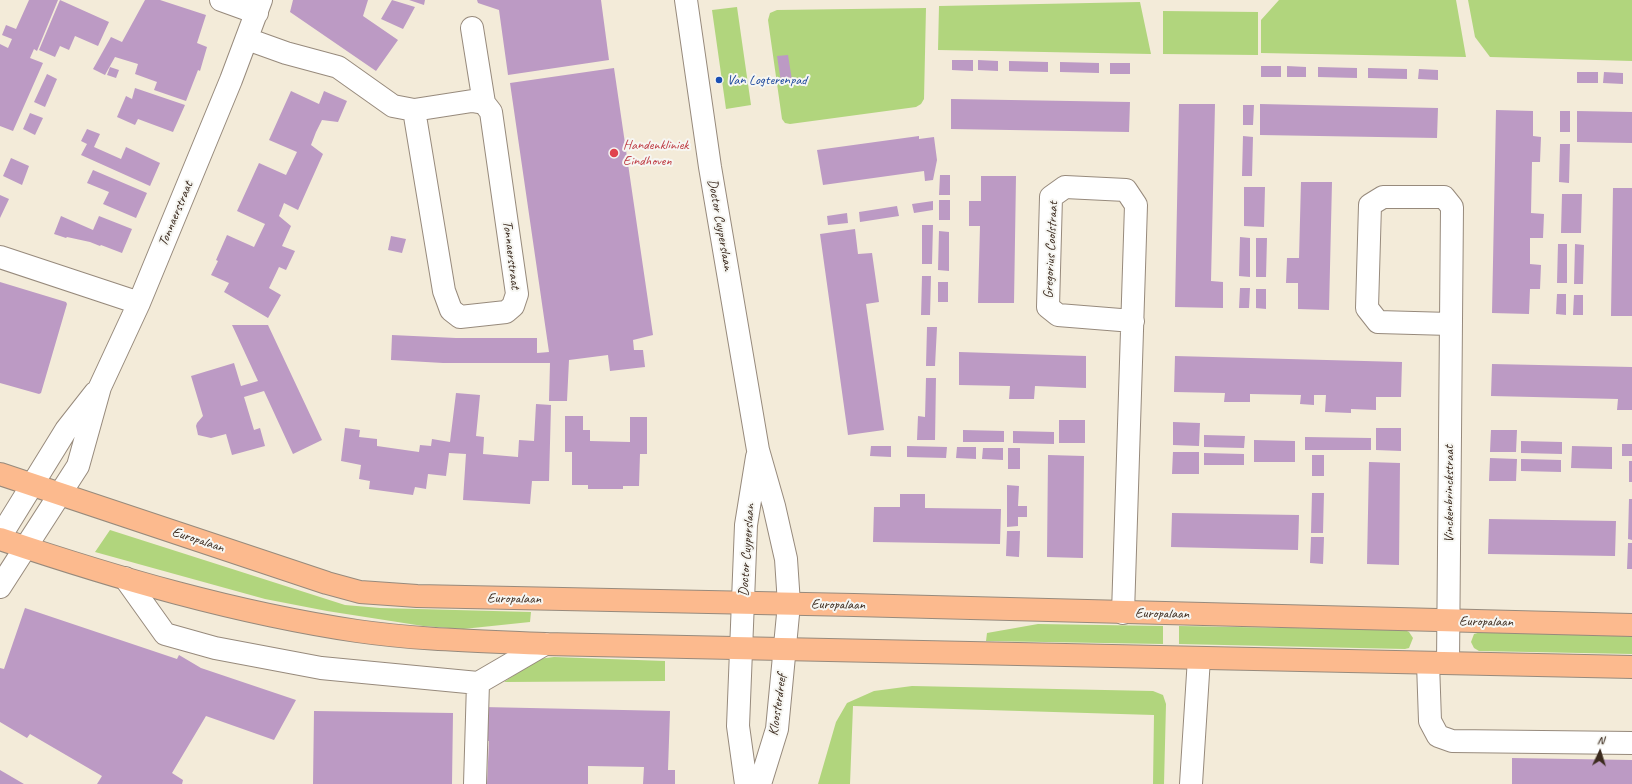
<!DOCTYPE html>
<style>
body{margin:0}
#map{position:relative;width:1632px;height:784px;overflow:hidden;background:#f3ebd9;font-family:Caveat,sans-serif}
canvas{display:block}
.north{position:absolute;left:1580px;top:732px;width:40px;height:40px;-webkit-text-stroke:3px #f6f6f2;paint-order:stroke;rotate:4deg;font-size:11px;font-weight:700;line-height:16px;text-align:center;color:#3b2a1e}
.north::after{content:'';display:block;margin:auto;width:14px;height:18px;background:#3b2a1e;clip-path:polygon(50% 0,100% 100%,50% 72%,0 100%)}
</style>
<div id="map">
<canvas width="1632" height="784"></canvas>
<div class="north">N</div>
</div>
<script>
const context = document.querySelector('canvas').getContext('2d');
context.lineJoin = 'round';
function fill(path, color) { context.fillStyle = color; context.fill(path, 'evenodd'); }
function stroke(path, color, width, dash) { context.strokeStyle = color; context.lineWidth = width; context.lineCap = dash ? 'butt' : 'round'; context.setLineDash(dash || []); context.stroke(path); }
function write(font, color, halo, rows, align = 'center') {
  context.font = font + ' Caveat,sans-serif'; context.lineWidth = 4; context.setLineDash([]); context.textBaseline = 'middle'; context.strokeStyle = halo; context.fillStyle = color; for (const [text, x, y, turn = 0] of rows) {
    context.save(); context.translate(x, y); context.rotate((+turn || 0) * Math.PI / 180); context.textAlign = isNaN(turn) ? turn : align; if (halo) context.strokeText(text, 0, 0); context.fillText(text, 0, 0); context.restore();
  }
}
fill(new Path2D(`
 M1279,0H1456L1466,57L1261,53V20Z
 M1468,0H1632V61L1490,57L1475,37Z
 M1140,2L1151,54L938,50L939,6Z
 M737,7L751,105L726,109L712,10Z
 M926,8L924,99L921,104L916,107L790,124L785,123L782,119L768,20L770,13L777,10Z
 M1163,11L1258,12V55L1163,54Z
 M110,530L345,605L380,608L531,612L530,622L463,629L423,626L327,611L265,599L95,552Z
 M1038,624L1163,626V644L986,641L987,633Z
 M1179,626L1405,630L1409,632L1413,638L1409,648L1405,649L1179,644Z
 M1481,632L1632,636V654L1479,651L1474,648L1471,642L1474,634Z
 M554,657L665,661V681L504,682L538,659Z
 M912,686L1153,691L1163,695L1166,704L1164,784H1153L1154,715L853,706L850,784H818L836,722L847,703L874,691Z`), '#b1d57d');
fill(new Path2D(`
 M29,0H58L37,51L34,49L30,58L43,63L13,131L0,126V44L8,48L12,39L2,35L6,25L16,29Z
 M60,0L109,22L98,46L75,36L69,50L60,46L55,57L39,50Z
 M145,0H160L206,15L197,43L207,47L200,71L198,70L186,101L154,90L157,82L135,74L138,64L115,57L105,75L93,69L111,37L122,42Z
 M293,0H368L363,16L398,40L376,71L290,12Z
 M392,0L415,7L403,29L381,19Z
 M409,0H425L424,5Z
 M477,0H601L609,60L508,75L499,10L478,3Z
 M788,55L792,80L781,82L777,56Z
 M952,60H973V71L952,70Z
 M978,60L998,61V71L978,70Z
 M1009,61L1048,62V72L1009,71Z
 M1060,62L1099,63V73L1060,72Z
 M1110,63H1130V74H1110Z
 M1261,66H1281V77H1261Z
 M1287,66L1306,67V77H1287Z
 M110,67L119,70L116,78L107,75Z
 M1318,67L1357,68V78L1318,77Z
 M614,68L653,335L633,340L634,350H643L645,367L610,371L608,355L569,360L567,401H549L550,363H443L391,360L392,335L456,338H537V353L549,352L510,83Z
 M1368,68L1407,69V79L1368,78Z
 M1419,69L1438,70V80L1418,79Z
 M1577,72H1598V83H1577Z
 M1604,72L1623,73V84L1603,83Z
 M47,74L57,79L45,107L34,102Z
 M135,88L185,105L173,132L138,119L135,125L117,117L126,96L132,99Z
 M291,91L319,104L324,91L347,101L338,122L322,120L316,132L311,145L323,154L298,210L284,203L279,216L291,226L282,246L295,251L286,270L279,267L269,288L281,295L268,318L224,292L229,283L211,275L218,261L216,260L227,235L254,247L265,224L237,211L259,163L286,175L297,152L269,140Z
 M951,99L1130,102L1129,132L951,129Z
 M1179,104H1215L1211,281L1223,282V308L1175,307Z
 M1260,104L1438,108L1437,138L1260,135Z
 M1243,105H1254L1253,125H1243Z
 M1496,110L1533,111V136L1541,137L1540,162H1532L1531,213L1544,214L1543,238H1530V264L1541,265L1540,289H1530L1529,314L1492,313Z
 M1560,111H1570V132H1560Z
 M1577,111L1632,112V143L1577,142Z
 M30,113L43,118L35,135L23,129Z
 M87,129L100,134L94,147L121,159L126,147L160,163L150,186L81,155L87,144L81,141Z
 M919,136V139L934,137L937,160L933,180L925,181L924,171L823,185L817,150Z
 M1243,136L1253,137L1252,176H1242Z
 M1560,144H1570L1569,183L1559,182Z
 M11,158L29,166L22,185L3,176Z
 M93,170L147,193L136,218L103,204L109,192L87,183Z
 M940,175H950V195H939Z
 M981,176H1016L1014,303H978L980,226H969V201H981Z
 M1301,182H1332L1329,310L1298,309V283H1286L1287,258H1299Z
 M1244,187H1265L1264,227L1244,226Z
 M1613,188H1632V316H1611Z
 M1562,194H1582L1581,233H1561Z
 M0,195L9,199L0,218Z
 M939,200H950V220H939Z
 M933,201V210L914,213L912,204Z
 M897,206L899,216L860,222L859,212Z
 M847,213L848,223L828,225L827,216Z
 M61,216L93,230L99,216L132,229L122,253L101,245L100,246L90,242L67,237L66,238L54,234Z
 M922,225H933L932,264H922Z
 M855,229L858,254L872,253L879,302L866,304L884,430L848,435L820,234Z
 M939,231L949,232V271L938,270Z
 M391,236L406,239L402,253L388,250Z
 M1240,237L1250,238V277L1239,276Z
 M1256,238H1267L1266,277H1256Z
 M1558,244H1567V283H1557Z
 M1575,244L1584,245L1583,284H1574Z
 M922,276H931L930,315H921Z
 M0,282L66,302L67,304L41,393L39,394L0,383Z
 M938,282H948V302H938Z
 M1240,288H1250L1249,308H1239Z
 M1256,289H1266V309L1256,308Z
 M1557,294H1566V315L1556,314Z
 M1574,295H1583V315H1573Z
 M232,325H268L322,440L293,454L264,391L244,397L254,430L260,428L265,446L232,455L226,434L211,438L198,435L196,426L197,423L203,416L191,376L234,363L241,386L258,381Z
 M927,327H937L935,366H926Z
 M959,352L1086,356V388L1035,386L1034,399H1009L1010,386L959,385Z
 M1175,356L1402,362L1401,397H1376V410L1351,409V413L1325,412L1326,395H1314V405L1300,404L1301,395L1250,394V402H1224L1225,393L1174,392Z
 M1492,364L1632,367V410H1617L1618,399L1491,396Z
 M926,378H936L935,440H917L918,416L925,417Z
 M456,393L480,395L476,436L484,437L483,454L518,457L519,440L534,441L536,404L551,405L549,481H532L530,504L463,500L466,454L449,453L446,476L428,474L426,489L415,487L413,495L369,489L370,481L359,479L361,465L341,461L345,428L360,430L359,437L377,439V446L419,452L420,445L431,446L432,439L450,442Z
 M565,416H583V430H590V441L630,442V417H647V454H640L639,486H623V489H588V485H572V452H565Z
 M1059,420H1085V443H1059Z
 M1173,422L1200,423L1199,446L1173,445Z
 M1376,428H1401V451L1376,450Z
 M963,430L1004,431V442H963Z
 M1491,430H1517L1516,452H1490Z
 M1013,431L1054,432V444L1013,443Z
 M1204,435L1245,436L1244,448L1204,447Z
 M1305,437L1371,438V450H1305Z
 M1254,440L1295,441V462H1254Z
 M1521,441L1562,442V454L1521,453Z
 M1622,444H1632V456H1622Z
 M871,446H891V457L870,456Z
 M907,446L947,447L946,458L907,457Z
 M1572,446L1612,447V469L1571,468Z
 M957,447H976V459L956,458Z
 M983,448H1003V460L982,459Z
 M1008,448H1020V469H1008Z
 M1173,452H1199V474H1172Z
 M1204,453L1244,454V465H1204Z
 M1048,455L1084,456L1083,558L1047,557Z
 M1312,455H1324V476H1312Z
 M1490,458L1517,459L1516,481H1489Z
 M1521,459L1561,460V472L1521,471Z
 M1629,461H1632V482H1629Z
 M1369,462L1400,463L1399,565L1367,564Z
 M1007,485L1019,486L1018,506H1027V517H1018V526L1007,527Z
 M1312,493H1324L1323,533H1311Z
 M900,494H925V508L1001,509L1000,544L873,542L874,507H900Z
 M1629,499H1632V540L1628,539Z
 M1172,513L1299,515L1298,550L1171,547Z
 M1489,519L1616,521L1615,556L1488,554Z
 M1007,531H1020L1019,557L1006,556Z
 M1311,537H1324L1323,564L1310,563Z
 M1628,543H1632V569H1627Z
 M25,608L177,659L179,655L201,668L296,700L274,740L206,716L172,773L183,780L182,784H97L102,776L30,734L27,738L0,722V668L4,669Z
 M483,707L670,711L668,770H675V784H643L644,767L588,766V784H487L489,741H482Z
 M314,711L453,713L452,784H313Z
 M1512,758L1632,760V784H1512Z
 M0,770L24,784H0Z`), '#bc9ac4');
const minor = new Path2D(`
 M221,0L257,13
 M686,0L710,167L758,450L774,506L786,559L789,604L777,729L760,784
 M472,28L484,103
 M247,39L286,53L338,67L393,106L414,110L472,101L484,103L491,112L517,294L513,306L506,312L460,317L451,310L444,291L414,110
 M0,257L139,303
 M0,537L66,430L95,393
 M125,578L165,634L215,648L321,668L478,683L545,644
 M0,587L78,466L100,387L139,303L231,80L261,0
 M1123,613L1136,205L1126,190L1065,187L1051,197L1048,307L1058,315L1133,321
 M1428,663L1430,721L1438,736L1452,741L1632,743
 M1448,663L1452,207L1444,197H1383L1370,205L1367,308L1378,322L1450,324
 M475,784L478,683
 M746,784L738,726L746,525L757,457
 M1191,784L1199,658`);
const major = new Path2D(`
 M0,474L327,583L360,592L417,596L854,605L1632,625
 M0,539C116,578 236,613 357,631C419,640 482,641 545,644L1632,667`);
stroke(minor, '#978a7c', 24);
stroke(major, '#978a7c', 24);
stroke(minor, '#fff', 22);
stroke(major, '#fcba8e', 22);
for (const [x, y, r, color] of [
 [719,80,4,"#1a4fb4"],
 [614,153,5,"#e0444e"]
]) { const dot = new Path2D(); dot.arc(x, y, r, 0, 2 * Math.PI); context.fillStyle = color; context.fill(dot); stroke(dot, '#f6f6f2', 1.5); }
write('14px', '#164399', '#f6f6f2', [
 ["Van Logterenpad",727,80]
], 'left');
write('14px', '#be3a42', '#f6f6f2', [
 ["Handenkliniek",623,145],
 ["Eindhoven",623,161]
], 'left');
write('14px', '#3b2a1e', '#f6f6f2', [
 ["Tonnaerstraat",176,214,-67],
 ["Doctor Cuyperslaan",720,225,80],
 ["Gregorius Coolstraat",1051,250,-87],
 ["Tonnaerstraat",511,255,83],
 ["Vinckenbrinckstraat",1449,494,-90],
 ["Europalaan",198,540,18],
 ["Doctor Cuyperslaan",747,550,-86],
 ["Europalaan",514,599,1],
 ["Europalaan",838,605,1],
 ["Europalaan",1162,614,1],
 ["Europalaan",1486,622,1],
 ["Kloosterdreef",778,705,-82]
]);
</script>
